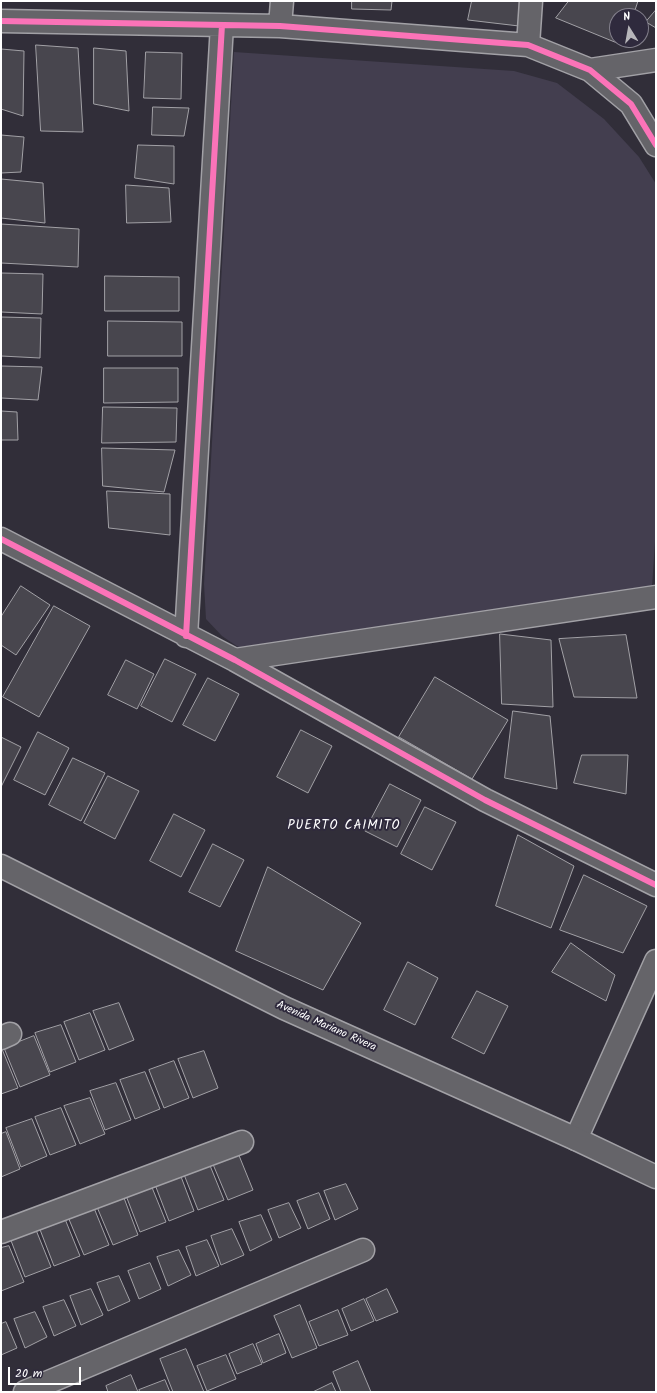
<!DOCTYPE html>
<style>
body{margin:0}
#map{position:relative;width:657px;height:1393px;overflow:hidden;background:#312e39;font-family:Kalam,sans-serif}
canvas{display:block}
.frame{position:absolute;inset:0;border:2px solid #fff;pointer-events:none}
.north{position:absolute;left:609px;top:8px;width:40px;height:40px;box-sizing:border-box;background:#2f2a3d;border:1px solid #827f8b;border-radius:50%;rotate:349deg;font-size:11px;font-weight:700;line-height:16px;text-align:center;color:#fff}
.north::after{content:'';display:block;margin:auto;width:14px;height:18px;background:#b7b6ba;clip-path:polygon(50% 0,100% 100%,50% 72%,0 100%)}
.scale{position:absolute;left:8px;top:1367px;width:73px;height:18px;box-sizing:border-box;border:2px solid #fff;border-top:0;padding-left:5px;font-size:12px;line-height:14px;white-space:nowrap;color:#fff;-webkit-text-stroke:3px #2f2a3d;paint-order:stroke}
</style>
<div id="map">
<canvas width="657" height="1393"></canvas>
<div class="frame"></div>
<div class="north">N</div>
<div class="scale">20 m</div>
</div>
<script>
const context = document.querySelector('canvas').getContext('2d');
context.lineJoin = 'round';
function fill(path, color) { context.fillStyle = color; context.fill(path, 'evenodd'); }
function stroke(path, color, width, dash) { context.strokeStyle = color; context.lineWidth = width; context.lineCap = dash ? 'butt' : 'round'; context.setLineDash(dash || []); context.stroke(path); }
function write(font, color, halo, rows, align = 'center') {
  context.font = font + ' Kalam,sans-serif'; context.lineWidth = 4; context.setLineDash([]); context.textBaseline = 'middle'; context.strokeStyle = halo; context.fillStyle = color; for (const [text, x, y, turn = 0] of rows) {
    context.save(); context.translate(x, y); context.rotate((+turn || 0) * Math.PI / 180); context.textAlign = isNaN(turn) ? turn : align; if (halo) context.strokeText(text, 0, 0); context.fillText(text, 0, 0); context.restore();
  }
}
fill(new Path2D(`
 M234,52L514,71L557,83L604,119L639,157L656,184V527L652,587L247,653L222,636L206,619L204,584Z`), '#433e4f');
const building = new Path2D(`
 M352,1H392L391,10L352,9Z
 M472,1H522L519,26L468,20Z
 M569,1H638L633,16H617V40H624L622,45L556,18Z
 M656,10V28L646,22Z
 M36,45L78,48L83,132L41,131Z
 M94,48L126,51L129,111L94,104Z
 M1,49L24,51L23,116L1,109Z
 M146,52L182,53L181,99L144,98Z
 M153,107L189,108L184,136L152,135Z
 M1,135L24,137L21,172L1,173Z
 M138,145L174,146V184L135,178Z
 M1,179L43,183L45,223L1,218Z
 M126,185L169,188L171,222L127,223Z
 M1,224L79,229L78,267L1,263Z
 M1,273L43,274L42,314L1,312Z
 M105,276L179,277V311H105Z
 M1,317L41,318L40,358L1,356Z
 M108,321L182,322V356H108Z
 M1,366L42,367L38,400L1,398Z
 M104,368H178V402L104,403Z
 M103,407L177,408L176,442L102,443Z
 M1,411L17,412L18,440H1Z
 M102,448L175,450L164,492L103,486Z
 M107,491L170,494V535L109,528Z
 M21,586L50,605L16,655L1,645V617Z
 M54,606L90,626L39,717L3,697Z
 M500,634L551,640L553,707L502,704Z
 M626,635L637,698L574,697L559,639Z
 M165,659L196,674L172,722L141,706Z
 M126,660L154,674L137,709L108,695Z
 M435,677L508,720L472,779L399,737Z
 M208,678L239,694L215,741L183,725Z
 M513,711L550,716L557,789L505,778Z
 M301,730L332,746L308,793L277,777Z
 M38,732L69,748L45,795L14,780Z
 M1,737L21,747L1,787Z
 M582,755H628L626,794L574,783Z
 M73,758L105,773L81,821L49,805Z
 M108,776L139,791L115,839L84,823Z
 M390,784L421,800L397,847L365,831Z
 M425,807L456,822L432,870L401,854Z
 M174,814L205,830L181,877L150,861Z
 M518,835L574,866L551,928L496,906Z
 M213,844L244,860L220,907L189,892Z
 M268,867L361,923L323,990L236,951Z
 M584,875L647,906L623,953L560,930Z
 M571,943L615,975L606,1001L552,972Z
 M408,962L438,978L415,1025L384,1010Z
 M477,991L508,1006L484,1054L452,1038Z
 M119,1003L134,1040L109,1050L93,1011Z
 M90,1013L105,1050L79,1060L64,1022Z
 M61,1025L76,1062L50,1072L35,1033Z
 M34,1036L50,1075L20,1087L4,1048Z
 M2,1049L18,1088L1,1094V1050Z
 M204,1051L218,1088L193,1098L178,1059Z
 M174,1061L189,1098L164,1108L149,1070Z
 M145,1072L160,1109L135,1119L120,1080Z
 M116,1083L131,1120L105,1130L90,1091Z
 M90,1098L105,1134L80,1144L64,1106Z
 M61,1108L76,1145L50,1155L35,1117Z
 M32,1119L47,1156L21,1167L6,1128Z
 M6,1132L20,1169L1,1177V1134Z
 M238,1153L253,1190L228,1200L212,1162Z
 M209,1163L224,1200L198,1210L183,1172Z
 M180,1174L194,1211L169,1221L154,1182Z
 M346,1184L358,1209L335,1220L324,1191Z
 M151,1185L166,1222L140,1232L125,1193Z
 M319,1193L330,1219L308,1229L297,1201Z
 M124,1198L138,1235L113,1245L97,1207Z
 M289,1203L301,1228L279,1238L268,1210Z
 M94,1208L109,1245L84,1255L68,1217Z
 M261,1215L272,1240L250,1251L239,1222Z
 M65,1219L80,1256L54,1266L39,1227Z
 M232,1229L244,1255L221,1265L211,1236Z
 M36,1230L51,1267L25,1277L10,1238Z
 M207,1240L219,1266L196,1276L186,1247Z
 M9,1246L24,1282L1,1291V1248Z
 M179,1250L191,1275L168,1286L157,1257Z
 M150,1263L161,1289L139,1299L128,1271Z
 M119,1276L130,1301L108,1311L97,1283Z
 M91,1289L103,1315L81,1325L70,1296Z
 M387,1289L398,1312L376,1321L366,1299Z
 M364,1299L374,1321L351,1331L342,1309Z
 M64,1300L76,1326L54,1336L43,1307Z
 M300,1305L317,1348L292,1358L274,1316Z
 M338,1310L348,1335L319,1346L309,1322Z
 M35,1312L47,1337L25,1348L14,1319Z
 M6,1322L17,1348L1,1355V1324Z
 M279,1334L286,1353L263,1363L256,1344Z
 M253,1344L262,1364L237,1374L229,1354Z
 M186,1349L204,1392H173L160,1359Z
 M226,1355L236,1379L207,1391L197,1366Z
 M358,1361L371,1392H341L333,1372Z
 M131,1375L138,1392H108L106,1386Z
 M165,1380L170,1392H140L139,1390Z
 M332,1383L336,1392H313Z`);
fill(building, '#48464e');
stroke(building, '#a2a1a6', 1);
const minor = new Path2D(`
 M1,21L280,26L528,45L590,70L631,104L656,145
 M280,26L282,1
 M528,45L531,1
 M590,70L656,60
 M1,539L235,660L485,800L656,885
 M186,636L222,25
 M235,660L656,597
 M1,1038L10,1034
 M576,1139L656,961
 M1,1232L242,1142
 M25,1392L363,1250`);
const secondary = new Path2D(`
 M1,866L284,1008L576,1139L656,1177`);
stroke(minor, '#a2a1a6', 25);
stroke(secondary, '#a2a1a6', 25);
stroke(minor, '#656469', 22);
stroke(secondary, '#656469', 22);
stroke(new Path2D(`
 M1,21L280,26L528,45L590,70L631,104L656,145
 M1,539L235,660L485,800L656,885
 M186,636L222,25`), '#fb73b8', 6);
write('11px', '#fff', '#2f2a3d', [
 ["Avenida Mariano Rivera",326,1027,24]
]);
context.letterSpacing = '1px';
write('13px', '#fff', '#2f2a3d', [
 ["PUERTO CAIMITO",344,827]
]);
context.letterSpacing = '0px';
</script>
